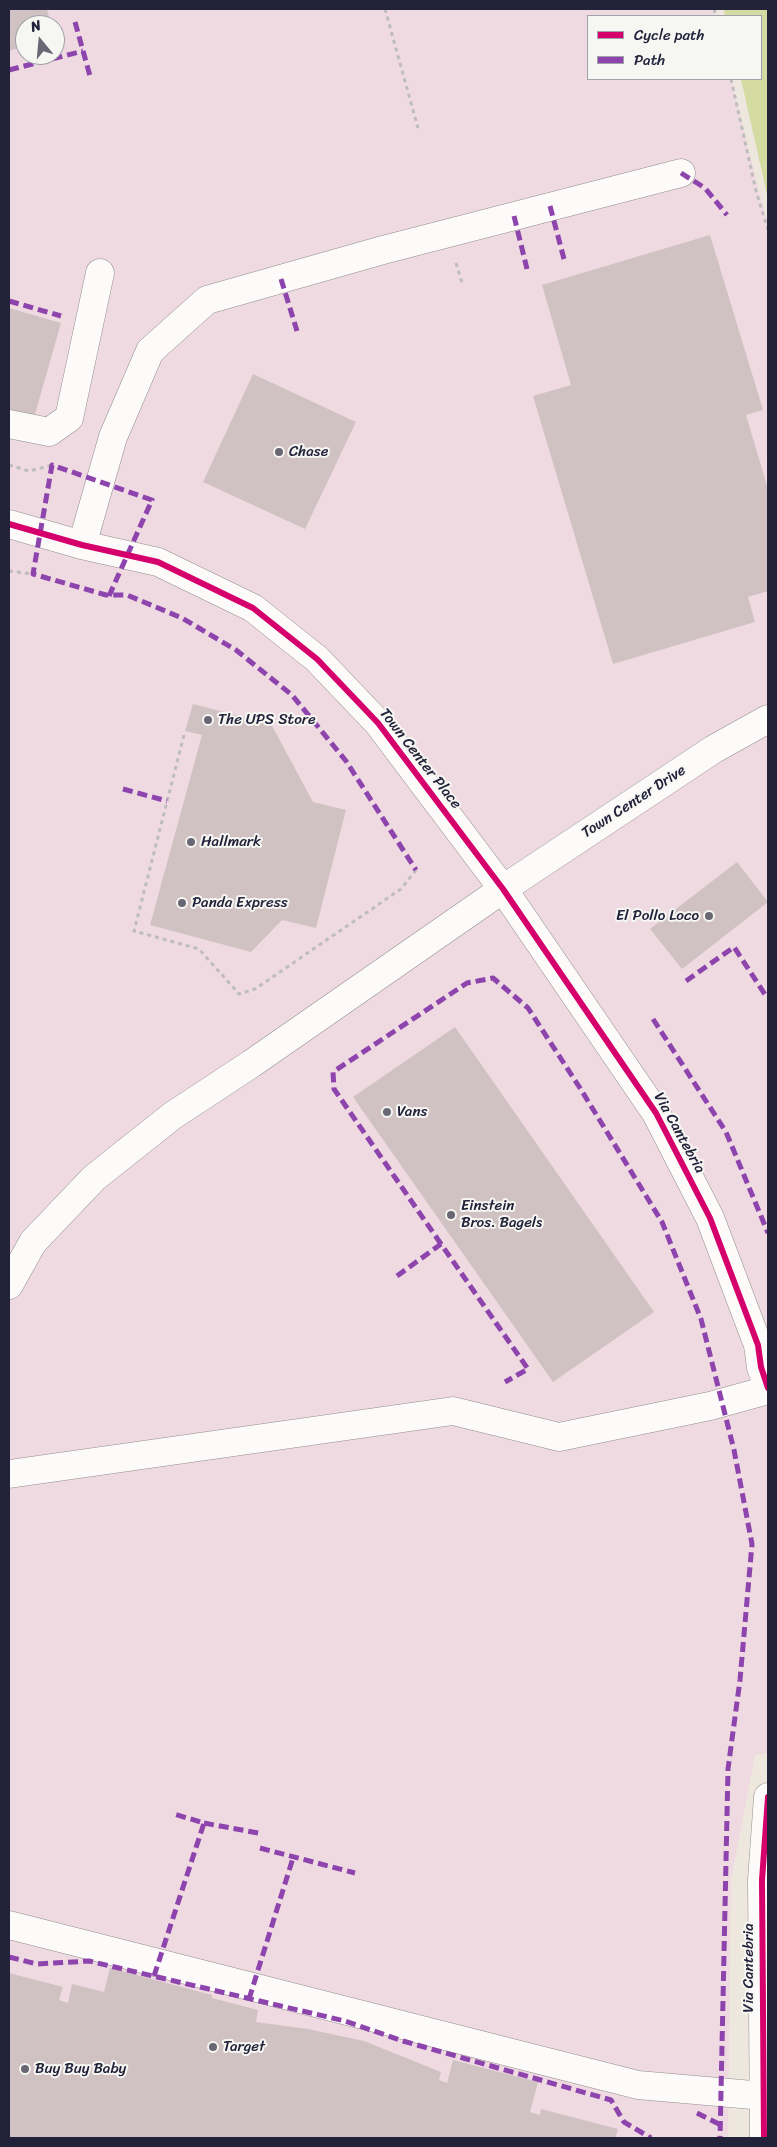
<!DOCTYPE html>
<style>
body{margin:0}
#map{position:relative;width:777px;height:2147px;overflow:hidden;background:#eee7dd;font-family:Sriracha,sans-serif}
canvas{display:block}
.frame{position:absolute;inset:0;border:10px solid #22223b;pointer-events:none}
.legend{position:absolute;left:587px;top:15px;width:175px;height:65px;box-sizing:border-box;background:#f6f6f2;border:1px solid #a1a1a9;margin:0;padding:6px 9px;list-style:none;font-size:15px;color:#22223b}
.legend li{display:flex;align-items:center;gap:10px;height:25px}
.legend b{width:25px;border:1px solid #a1a1a9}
.north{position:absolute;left:15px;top:15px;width:50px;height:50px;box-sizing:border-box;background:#f6f6f2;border:1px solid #a1a1a9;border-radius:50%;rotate:343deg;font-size:14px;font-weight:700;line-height:20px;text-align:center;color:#22223b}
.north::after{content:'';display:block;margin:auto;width:18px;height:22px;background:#696774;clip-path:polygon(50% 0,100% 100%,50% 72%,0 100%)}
</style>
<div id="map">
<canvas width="777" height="2147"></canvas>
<div class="frame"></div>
<ul class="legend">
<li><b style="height:6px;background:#d6006c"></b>Cycle path</li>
<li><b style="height:6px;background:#8e44ad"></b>Path</li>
</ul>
<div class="north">N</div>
</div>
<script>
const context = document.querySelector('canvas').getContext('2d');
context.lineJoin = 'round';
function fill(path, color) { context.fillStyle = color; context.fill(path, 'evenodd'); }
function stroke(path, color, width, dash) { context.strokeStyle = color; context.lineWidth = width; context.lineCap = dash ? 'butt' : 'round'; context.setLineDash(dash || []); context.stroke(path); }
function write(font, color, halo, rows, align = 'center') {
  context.font = font + ' Sriracha,sans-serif'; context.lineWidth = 4; context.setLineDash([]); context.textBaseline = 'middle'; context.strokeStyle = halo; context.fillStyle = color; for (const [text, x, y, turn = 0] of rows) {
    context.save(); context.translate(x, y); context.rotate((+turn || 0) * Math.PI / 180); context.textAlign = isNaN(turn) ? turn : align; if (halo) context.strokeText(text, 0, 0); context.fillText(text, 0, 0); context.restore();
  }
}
fill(new Path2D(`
 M9,9H714L716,16H588V79H731L768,226V1753L755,1755L731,1881L728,2138H9ZM25,25H55V55H25Z`), '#efdae1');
fill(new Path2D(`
 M724,9H768V199L741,79H761V16H725Z`), '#d3daa2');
fill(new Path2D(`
 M9,9H47L51,25H25V46L9,51Z
 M710,235L763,410L746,415L768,489V591L748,597L755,622L613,664L533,396L571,385L542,285Z
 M9,308L61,323L33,421L9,414Z
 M253,374L356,422L305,529L203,482Z
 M193,704L271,724L313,802L346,810L316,928L282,920L251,952L150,925L202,735L185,731Z
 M737,862L768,902L682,969L650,929Z
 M455,1027L654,1312L553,1382L353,1097Z
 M110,1968L212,1995V1998L258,2010L256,2022L308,2029L364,2041L441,2072L439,2080L447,2083L453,2060L538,2082L530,2112L540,2115L541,2109L618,2129L615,2138H9V1973L63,1987L59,2000L68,2003L72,1984L104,1992Z`), '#d0c2c3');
const minor = new Path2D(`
 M9,424L49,432L69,418L100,273
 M9,524L82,545L158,562L253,608L317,659L378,723L503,889L251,1064L172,1116L94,1178L33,1242L9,1285
 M82,545L113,437L150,351L207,300L383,250L681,173
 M9,1474L453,1411L559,1437L710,1406L768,1390
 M9,1925L638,2085L764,2096`);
const major = new Path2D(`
 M768,719L714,749L503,889L656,1113L710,1218L758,1345L761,1367L768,1388
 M764,2138L762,1880L768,1797`);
stroke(minor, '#928e8d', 29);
stroke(major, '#928e8d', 29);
stroke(new Path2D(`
 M385,9L418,128
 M714,9L716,16
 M731,79L756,191L768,230
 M456,263L463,286
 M9,465L29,471L52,465
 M9,571L33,574
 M184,735L134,931L199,949L239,994L255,989L401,889L416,870`), '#bebcbe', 3, [4, 4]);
stroke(minor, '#fcfbfa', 28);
stroke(major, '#fcfbfa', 28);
stroke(new Path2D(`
 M75,22L90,76
 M9,70L83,51
 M681,173L705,188L727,215
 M550,206L564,259
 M514,216L527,269
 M281,279L297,331
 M9,301L61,316
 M109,596L152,500L52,465L33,574L106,595H127L182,618L236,650L292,695L346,761L416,870
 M123,789L167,801
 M686,981L734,947L766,996
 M653,1019L726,1132L768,1233
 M441,1244L334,1089L333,1072L467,983L493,978L528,1008L580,1088L662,1222L701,1319L734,1450L752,1544L740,1680L728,1769L720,2138
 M397,1276L441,1244L528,1369L505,1382
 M204,1823L263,1834
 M260,1848L355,1873
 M9,1957L37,1964L89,1961L345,2021L403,2041L611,2100L624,2122L651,2138
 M154,1976L204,1823L174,1814
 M249,1999L293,1858
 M697,2113L719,2124`), '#8e44ad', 5, [10, 5]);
stroke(new Path2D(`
 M9,524L82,545L158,562L253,608L317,659L378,723L503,889L656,1113L710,1218L758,1345L761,1367L768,1388
 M764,2138L762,1880L768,1797`), '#d6006c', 6);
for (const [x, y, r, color] of [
 [279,452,5,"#696774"],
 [208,720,5,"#696774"],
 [191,842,5,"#696774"],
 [182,903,5,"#696774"],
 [709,916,5,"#696774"],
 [387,1112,5,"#696774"],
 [451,1215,5,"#696774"],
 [213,2047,5,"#696774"],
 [25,2069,5,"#696774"]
]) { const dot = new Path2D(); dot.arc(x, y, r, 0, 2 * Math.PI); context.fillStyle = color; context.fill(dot); stroke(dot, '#f6f6f2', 2); }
write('15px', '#22223b', '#f6f6f2', [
 ["Chase",289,452],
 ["The UPS Store",218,720],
 ["Hallmark",201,842],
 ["Panda Express",192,903],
 ["El Pollo Loco",699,916,"right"],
 ["Vans",397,1112],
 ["Einstein",461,1206],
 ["Bros. Bagels",461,1223],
 ["Target",223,2047],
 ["Buy Buy Baby",35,2069]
], 'left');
write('15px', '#22223b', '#f6f6f2', [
 ["Town Center Place",420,759,52],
 ["Town Center Drive",634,802,-33],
 ["Via Cantebria",679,1133,61],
 ["Via Cantebria",749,1968,-90]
]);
</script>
